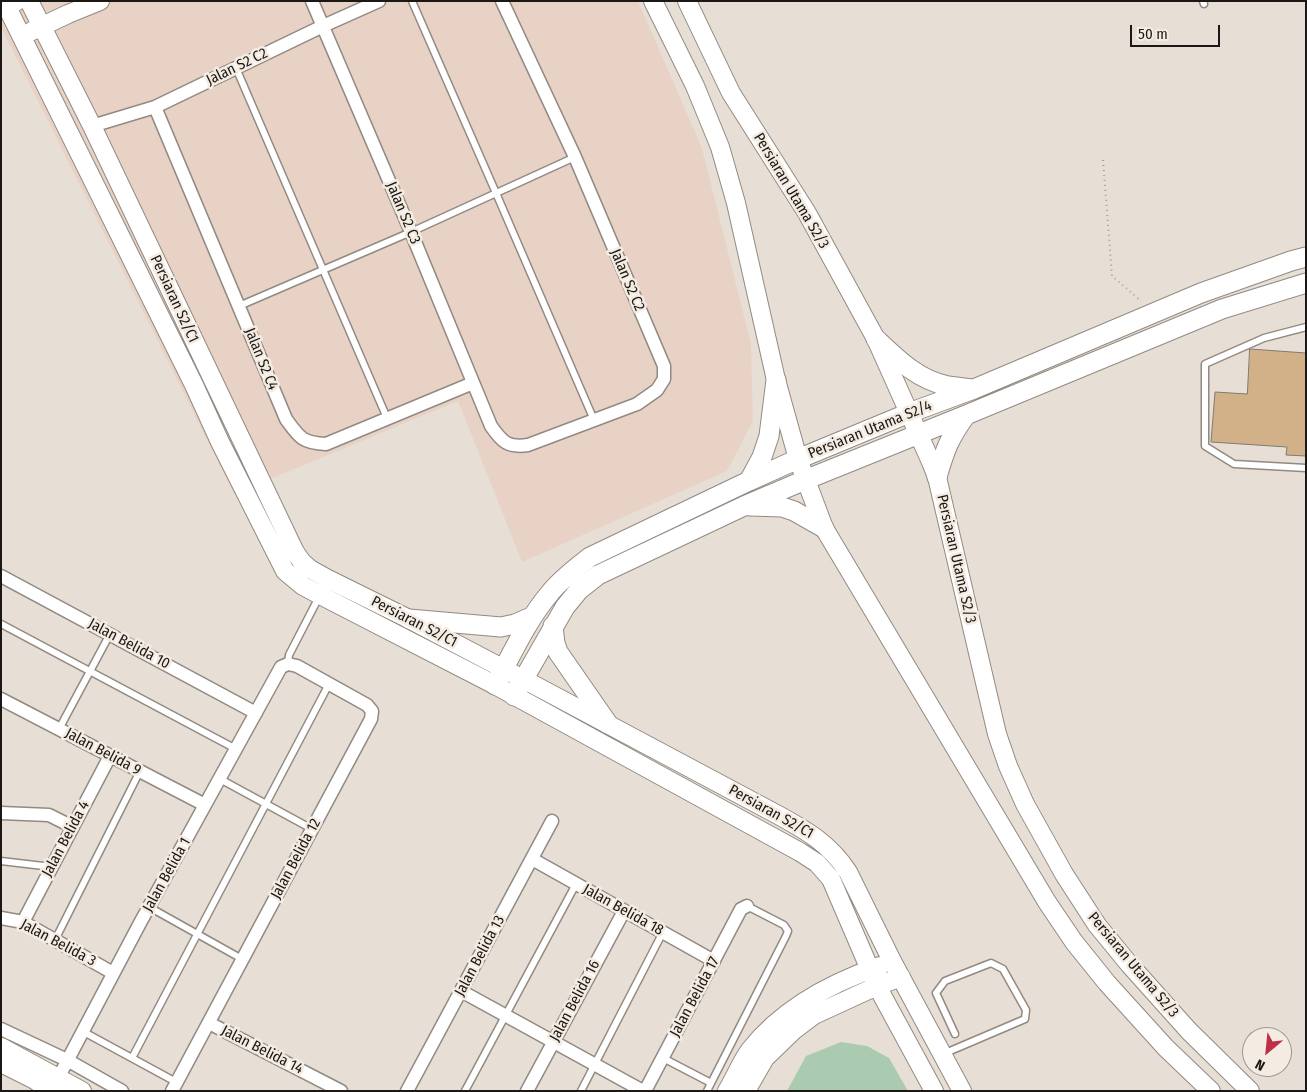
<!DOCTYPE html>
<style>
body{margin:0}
#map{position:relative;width:1307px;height:1092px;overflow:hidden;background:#e7dfd6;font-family:"Fira Sans Condensed",sans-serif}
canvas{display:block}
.frame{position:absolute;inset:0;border:2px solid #1a1714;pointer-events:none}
.north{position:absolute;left:1242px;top:1027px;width:50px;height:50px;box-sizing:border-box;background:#f4ece3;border:1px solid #9d9790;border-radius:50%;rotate:208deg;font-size:14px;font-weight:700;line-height:20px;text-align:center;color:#1a1714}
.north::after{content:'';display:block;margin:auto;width:18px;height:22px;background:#bf2e44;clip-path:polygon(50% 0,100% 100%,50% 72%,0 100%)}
.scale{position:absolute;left:1130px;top:25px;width:90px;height:22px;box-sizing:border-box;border:2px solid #1a1714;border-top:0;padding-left:6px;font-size:15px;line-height:18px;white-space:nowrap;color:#1a1714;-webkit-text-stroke:4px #f4ece3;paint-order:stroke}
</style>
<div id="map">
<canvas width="1307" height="1092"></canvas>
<div class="frame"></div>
<div class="north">N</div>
<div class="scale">50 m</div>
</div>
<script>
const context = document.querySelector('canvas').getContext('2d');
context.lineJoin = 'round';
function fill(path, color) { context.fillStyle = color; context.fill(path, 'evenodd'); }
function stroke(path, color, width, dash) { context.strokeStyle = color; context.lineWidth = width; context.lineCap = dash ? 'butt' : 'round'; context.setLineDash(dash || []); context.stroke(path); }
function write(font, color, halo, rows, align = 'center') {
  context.font = font + ' "Fira Sans Condensed",sans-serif'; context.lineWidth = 5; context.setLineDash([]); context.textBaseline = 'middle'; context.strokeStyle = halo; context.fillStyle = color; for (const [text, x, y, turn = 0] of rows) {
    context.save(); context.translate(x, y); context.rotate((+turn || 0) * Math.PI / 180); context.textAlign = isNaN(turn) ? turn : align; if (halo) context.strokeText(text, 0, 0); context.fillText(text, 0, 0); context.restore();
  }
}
fill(new Path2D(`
 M1,1H638L702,148L751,344L753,421L727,471L522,562L458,401L234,494L1,27Z`), '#e8d2c6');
fill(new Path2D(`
 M841,1042L867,1046L889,1058L908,1091H787L806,1056Z`), '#aacbaf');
const building = new Path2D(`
 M1250,349L1306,353V456L1286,455L1287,447L1211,442L1215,392L1247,394Z`);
fill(building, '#d2b189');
stroke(building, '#817a71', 1);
const lane = new Path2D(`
 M412,1L496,193L594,420
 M1203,1L1204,4
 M236,68L387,418
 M239,306L411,232L575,157
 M1306,327L1264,338L1205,364V446L1234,464L1306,468
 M1,624L236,749
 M288,664L289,655L320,595
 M59,729L110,634
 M220,779L312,829
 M1,861L52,867
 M149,907L242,959
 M55,940L140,771
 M82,1031L176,1082
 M943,1054L1025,1019L1026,1010L1003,969L991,963L945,981L936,993L955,1034
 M132,1058L329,684
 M663,1058L711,1083
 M465,1091L576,884
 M581,1091L663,932
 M707,1091L786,936L788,931L784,925L747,906`);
const street = new Path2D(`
 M312,1L411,232L491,426C502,442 508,448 528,445L637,404L657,390L664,379V366L575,157L502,1
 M155,107L286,419C299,437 302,443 326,444L473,383
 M92,126L155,107L323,26L379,1
 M1,576L256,713
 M1,699L205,805
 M1,813L49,815L73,827
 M532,859L714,961
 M1,918L23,922L113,973
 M23,922L110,756
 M461,991L643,1091
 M209,1023L341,1091
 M1,1029L67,1060L122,1091
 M55,1084L140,923L281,667L288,664L297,666L367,705L372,711L371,719L172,1091
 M407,1091L552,821
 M527,1091L624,911
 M645,1091L741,909L747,906`);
const secondary = new Path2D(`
 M17,1L7,7L194,385L220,442L285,571L303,586L320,595L495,685L800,852L817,863L831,879L877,986L934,1091
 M29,1L92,126L295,552L302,562L310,569L328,579L409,619L523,679L780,816C807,831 830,844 848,872L892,961L962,1091
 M653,1L695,86L720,147L736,203L776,380L798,459L824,528L1047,902L1074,942L1107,983L1166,1048L1211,1091
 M687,1L731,93L807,213L876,339L931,462L937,477L997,734L1008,766L1025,804L1064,874L1097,925L1129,964L1189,1031L1250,1091
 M32,31L68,14L100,1
 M1,1047L82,1091
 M1,1063L33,1079L52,1091
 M727,1091C735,1078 741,1062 750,1050C782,1009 831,983 880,966
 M746,1091L765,1058L794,1030L814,1015L877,986L901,977`);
const primary = new Path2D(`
 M876,339C897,359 918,380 948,386C956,387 964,388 972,389
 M937,477C945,450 949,438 966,415
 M749,481L762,457L769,436L776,380
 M750,506L782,507L794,511L824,528
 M409,619L501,627L515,624L531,617
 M553,626L555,643L558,652L608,724
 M495,685C512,654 527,620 550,593C561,579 576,568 590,557L749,481L798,459L909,413L974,389L1201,293L1291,261L1306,257
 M514,696L565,607L579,590L598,575L744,506L805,480L966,415L1222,309L1306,283`);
stroke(lane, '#928a82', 9);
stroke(street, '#928a82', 15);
stroke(secondary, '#928a82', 20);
stroke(primary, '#928a82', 21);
stroke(new Path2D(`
 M1103,160L1112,276L1141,301`), '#a39d96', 2, [1, 4]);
stroke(lane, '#fff', 6);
stroke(street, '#fff', 12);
stroke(secondary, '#fff', 18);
stroke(primary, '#fff', 19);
write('15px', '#1a1714', '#f4ece3', [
 ["Jalan S2 C2",237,67,-26],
 ["Persiaran Utama S2/3",791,191,59],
 ["Jalan S2 C3",403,213,67],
 ["Jalan S2 C2",627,280,67],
 ["Persiaran S2/C1",174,299,65],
 ["Jalan S2 C4",261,359,68],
 ["Persiaran Utama S2/4",870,430,-22],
 ["Persiaran Utama S2/3",956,559,77],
 ["Persiaran S2/C1",414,622,27],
 ["Jalan Belida 10",129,644,28],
 ["Jalan Belida 9",103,752,28],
 ["Persiaran S2/C1",771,812,29],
 ["Jalan Belida 4",66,839,-62],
 ["Jalan Belida 12",296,859,-62],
 ["Jalan Belida 1",167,875,-61],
 ["Jalan Belida 18",623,910,29],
 ["Jalan Belida 3",58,943,28],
 ["Jalan Belida 13",480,956,-62],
 ["Persiaran Utama S2/3",1133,965,50],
 ["Jalan Belida 17",695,997,-62],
 ["Jalan Belida 16",575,1001,-62],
 ["Jalan Belida 14",262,1050,27]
]);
</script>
